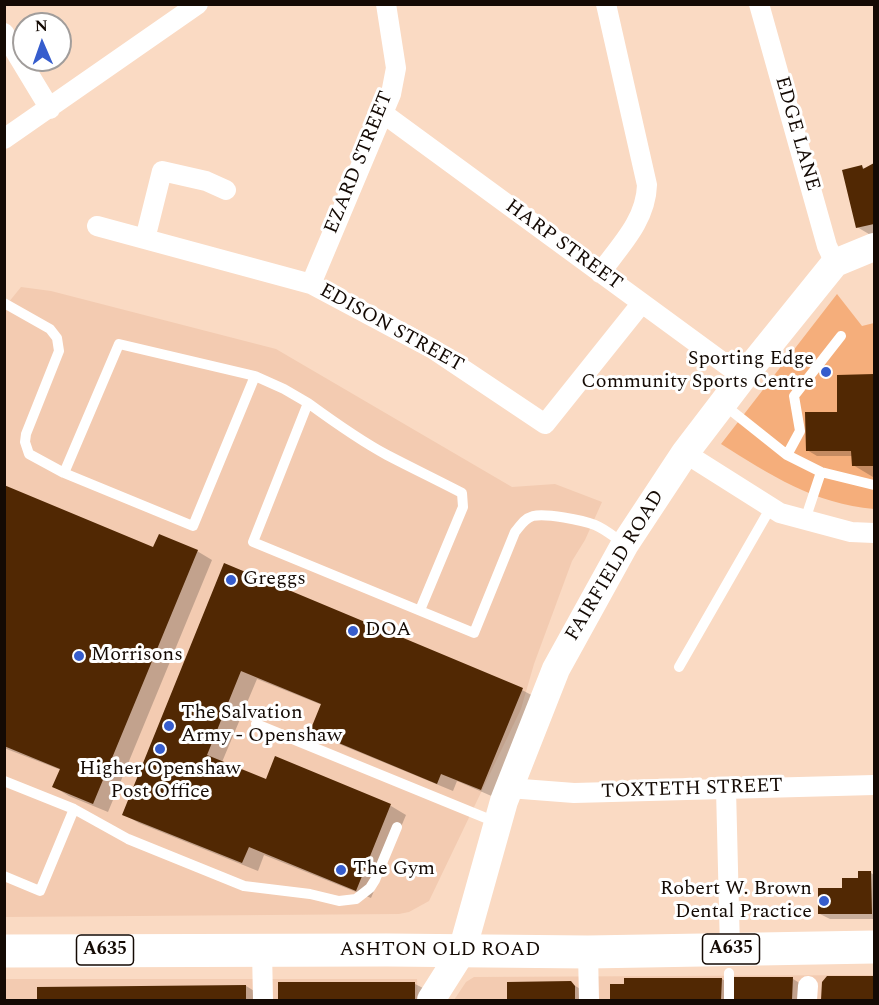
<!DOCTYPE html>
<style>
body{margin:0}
#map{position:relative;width:879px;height:1005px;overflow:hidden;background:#fadac3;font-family:Spectral,serif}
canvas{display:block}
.frame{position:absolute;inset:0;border:6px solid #140a04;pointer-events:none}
.north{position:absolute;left:12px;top:12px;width:60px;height:60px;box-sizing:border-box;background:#fff;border:2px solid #a19d9b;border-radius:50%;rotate:358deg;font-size:16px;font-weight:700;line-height:24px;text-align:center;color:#140a04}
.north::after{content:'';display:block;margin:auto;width:21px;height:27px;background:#365dcd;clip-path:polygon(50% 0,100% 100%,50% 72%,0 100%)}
</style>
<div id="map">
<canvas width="879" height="1005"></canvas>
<div class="frame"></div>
<div class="north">N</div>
</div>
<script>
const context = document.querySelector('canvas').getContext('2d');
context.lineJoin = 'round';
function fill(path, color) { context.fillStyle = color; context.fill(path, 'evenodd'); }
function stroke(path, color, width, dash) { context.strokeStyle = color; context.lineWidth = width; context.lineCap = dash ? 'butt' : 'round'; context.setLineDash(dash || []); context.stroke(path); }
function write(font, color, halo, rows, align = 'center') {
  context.font = font + ' Spectral,serif'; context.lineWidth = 6; context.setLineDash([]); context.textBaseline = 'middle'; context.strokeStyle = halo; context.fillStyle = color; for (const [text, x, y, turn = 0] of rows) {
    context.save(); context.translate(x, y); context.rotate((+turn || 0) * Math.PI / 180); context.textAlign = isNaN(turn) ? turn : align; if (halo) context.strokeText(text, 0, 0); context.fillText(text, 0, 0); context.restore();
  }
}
fill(new Path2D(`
 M21,287L51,291L276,349L512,487L555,484L602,502L585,540L572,561L534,664L521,709L429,901L409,912L399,914L5,917L4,308Z
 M874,975V1000H454L466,982L474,977Z
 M4,979H417L418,998L416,1000H5Z`), '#f3cbb1');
fill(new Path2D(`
 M837,294L862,326L874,323V509C815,504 770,475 721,444Z`), '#f5ae7b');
fill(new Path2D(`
 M874,165V237L857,227L862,167L866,169Z
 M874,376V477H873L853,465V456H817L807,450L839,413L838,377Z
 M4,487L154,549L197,551L212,560L108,812L69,796L54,787L61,770L4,748Z
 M224,565L522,690L537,698L496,798L457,781L453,791L327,739L312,731L322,705L257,679L222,762L266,781L276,758L391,806L406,815L371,898L264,855L258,871L139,823L123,814Z
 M871,873L874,875V919H830L820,914L843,889Z
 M874,977V1000H863V984H860V1000H822L824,982L828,978Z
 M722,979L736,987L793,979L808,988L807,1000H612V985Z
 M280,983L415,984L425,989V1000H280Z
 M570,983L591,995L595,1000H508V984Z
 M246,986L261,995V1000H38V988Z`), '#0003');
fill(new Path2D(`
 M874,163V224L856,228L842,170L862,165L863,169Z
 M874,374V466H852L851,451H806L805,412H837V375Z
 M4,485L153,547L159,534L198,550L93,804L52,787L60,769L4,746Z
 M224,563L523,688L481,790L441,774L437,784L310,731L321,704L241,671L207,755L266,779L275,756L391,804L356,891L249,847L242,863L122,815Z
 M858,871H871L872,914H818V888H842V878H858Z
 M827,976H874V1000H821L822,982Z
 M734,977H793L792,1000H734Z
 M624,978H722L721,1000H610V984H624Z
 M571,981L575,986V1000H507V982Z
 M278,982H415V999L278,1000Z
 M246,985V1000H37V987Z`), '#512803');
stroke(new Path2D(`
 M4,303L50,329L57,338L59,351L26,434L25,442L29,454L64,473L193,526L255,376L284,389L308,403L253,542L474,633L515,532C520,526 525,518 533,516C546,513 582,520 595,525C605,529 614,537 623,543
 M308,403C334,422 359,440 387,455C412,468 437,480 462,493L463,507L420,610
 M723,404L787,455L821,472L874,485
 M787,455L800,431L794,396L841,336
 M64,473L119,344L255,376
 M805,520L821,472
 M679,667L771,507
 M256,724L498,823
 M4,781L74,809L128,839L244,886L310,894L339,901L356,899L370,888L375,880L397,827
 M4,876L40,891L74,809
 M729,1000V973`), '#fff', 10);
stroke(new Path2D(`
 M759,4L827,246L835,263
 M4,33L50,109
 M384,114L743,377
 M4,139L198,4
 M97,226L311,284L433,349L545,424L641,304
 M145,239L162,171L206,181L226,190
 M600,273C621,245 646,220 647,185L606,4
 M311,284L391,94L396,68L386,4
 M685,453L780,513L851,532L874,533
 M509,788L574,793L874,785
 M726,789L730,949
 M262,950L263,1000
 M588,952L589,1000
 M807,1000L808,986`), '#fff', 20);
stroke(new Path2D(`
 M431,1000L462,951L504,801L556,669L625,544L685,453L743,377L835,263L874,247`), '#fff', 28);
stroke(new Path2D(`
 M4,951L387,950L588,952L874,947`), '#fff', 33);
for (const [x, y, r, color] of [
 [826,372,6,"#365dcd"],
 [231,580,6,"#365dcd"],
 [353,631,6,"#365dcd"],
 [79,656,6,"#365dcd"],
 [169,726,6,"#365dcd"],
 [160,749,6,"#365dcd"],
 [341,870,6,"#365dcd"],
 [824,901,6,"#365dcd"]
]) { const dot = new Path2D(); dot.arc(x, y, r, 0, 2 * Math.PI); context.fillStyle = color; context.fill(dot); stroke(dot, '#fff', 2); }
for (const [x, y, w] of [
 [731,949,57],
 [105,950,57]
]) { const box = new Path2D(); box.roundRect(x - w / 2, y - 15, w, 30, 4.5); context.fillStyle = '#fff'; context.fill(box); stroke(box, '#140a04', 1.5); }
write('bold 18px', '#140a04', null, [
 ["A635",731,949],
 ["A635",105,950]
]);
write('20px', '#140a04', '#fff', [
 ["EDGE LANE",796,134,74],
 ["EZARD STREET",360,163,-68],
 ["HARP STREET",563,246,36],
 ["EDISON STREET",391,329,29],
 ["FAIRFIELD ROAD",616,566,-59],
 ["TOXTETH STREET",692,790,-2],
 ["ASHTON OLD ROAD",440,951]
]);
write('20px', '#140a04', '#fff', [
 ["Sporting Edge",814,360,"right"],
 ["Community Sports Centre",814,383,"right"],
 ["Greggs",243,580],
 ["DOA",365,631],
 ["Morrisons",91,656],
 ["The Salvation",181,714],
 ["Army - Openshaw",181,737],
 ["Higher Openshaw",160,770,"center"],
 ["Post Office",160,793,"center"],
 ["The Gym",353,870],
 ["Robert W. Brown",812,890,"right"],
 ["Dental Practice",812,913,"right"]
], 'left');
</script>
